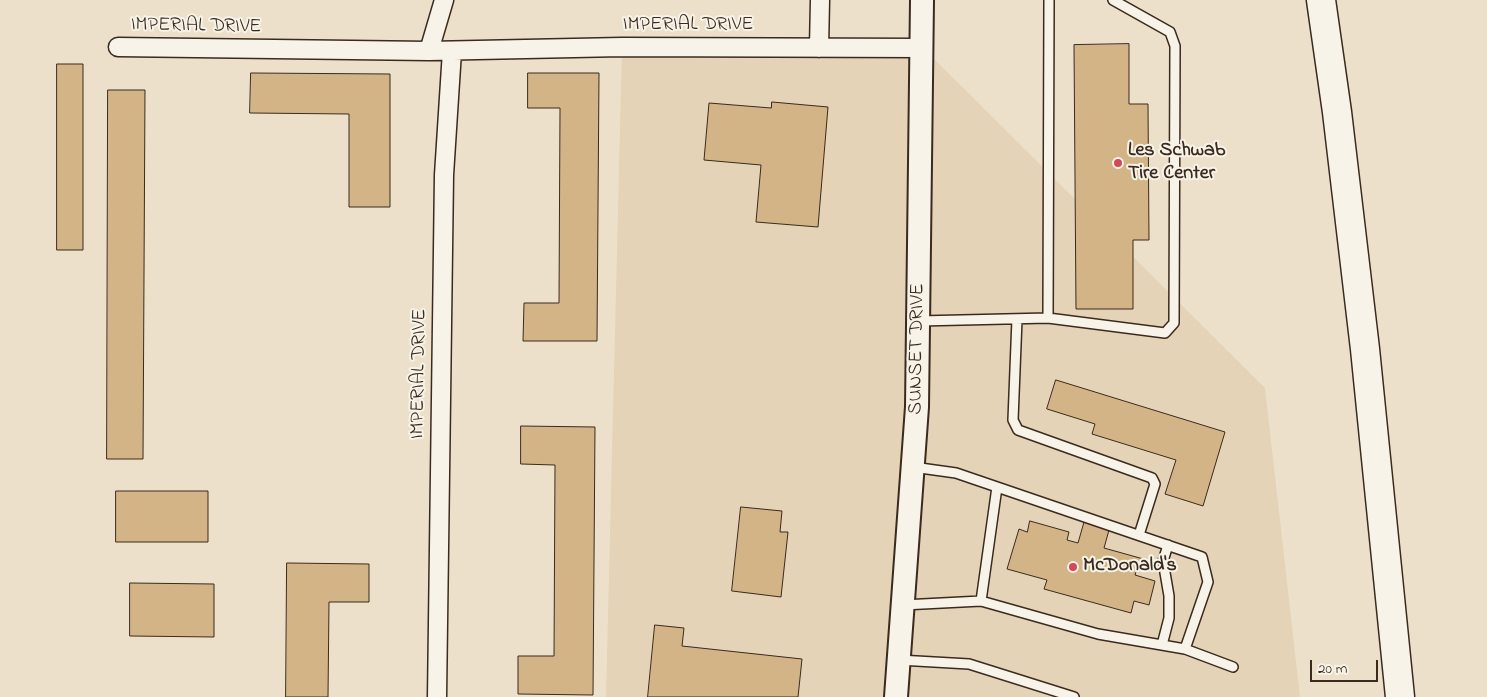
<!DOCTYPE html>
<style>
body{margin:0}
#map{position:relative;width:1487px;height:697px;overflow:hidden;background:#ece0cb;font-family:"Indie Flower",sans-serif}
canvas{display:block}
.scale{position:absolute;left:1310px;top:660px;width:68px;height:22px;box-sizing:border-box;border:2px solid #3b2a1e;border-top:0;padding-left:6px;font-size:15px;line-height:18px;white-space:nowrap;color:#3b2a1e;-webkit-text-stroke:4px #f7f3e8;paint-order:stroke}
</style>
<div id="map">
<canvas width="1487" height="697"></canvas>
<div class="scale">20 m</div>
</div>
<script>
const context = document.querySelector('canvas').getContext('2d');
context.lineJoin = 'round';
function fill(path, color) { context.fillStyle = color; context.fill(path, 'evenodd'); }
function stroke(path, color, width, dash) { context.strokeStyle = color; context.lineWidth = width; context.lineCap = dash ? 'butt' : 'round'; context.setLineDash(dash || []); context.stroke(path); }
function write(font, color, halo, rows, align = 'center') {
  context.font = font + ' "Indie Flower",sans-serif'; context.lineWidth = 4; context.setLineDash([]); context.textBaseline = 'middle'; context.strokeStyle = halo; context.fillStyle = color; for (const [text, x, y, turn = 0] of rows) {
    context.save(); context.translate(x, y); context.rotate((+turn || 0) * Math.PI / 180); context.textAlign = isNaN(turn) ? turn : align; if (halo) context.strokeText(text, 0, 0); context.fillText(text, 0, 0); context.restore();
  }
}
fill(new Path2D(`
 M622,47L923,48L1265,388L1300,697H606Z`), '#e4d3b6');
const building = new Path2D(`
 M1129,44V104H1148L1149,240H1133V309H1076L1074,45Z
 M57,64H83V250H57Z
 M251,73L390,74V207H349V114L250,113Z
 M528,73H599L597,341H523L524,303H559L560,108H528Z
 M108,90H145L143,459H107Z
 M772,102L828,107L818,227L756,222L761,165L704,160L709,103L771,108Z
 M1056,380L1225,432L1203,506L1165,494L1176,460L1092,434L1095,424L1047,409Z
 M521,426L595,427L593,695L518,694V656H554L555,465L521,464Z
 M116,491H208V542H116Z
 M741,507L782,511L780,532H788L781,597L732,591Z
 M1030,521L1069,532L1067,540L1078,543L1084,522L1109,530L1104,548L1147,560L1145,568L1138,566L1135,575L1155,581L1149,605L1134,601L1131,613L1044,589L1047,580L1007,569L1019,529L1027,532Z
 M287,563L369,564V602H329L328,697H286Z
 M130,583L214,584V637L130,636Z
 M655,625L684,628L682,646L802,659L798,697H648Z`);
fill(building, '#d2b486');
stroke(building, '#3b2a1e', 1);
const service = new Path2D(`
 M1048,318L1049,0
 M1017,319L1013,420L1018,430L1152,478L1155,484L1139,535
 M919,321L1048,318L1165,333L1174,323L1175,46L1170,32L1113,0
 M981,601L997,487
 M903,605L981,601L1098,634L1185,649L1208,582L1202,557L956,473L913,467
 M1162,645L1169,618V596L1163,561L1168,545
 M1185,649L1233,667
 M899,660L969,664L1074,697`);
const minor = new Path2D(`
 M118,47L429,51L622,47L923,48
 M819,48L820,0
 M429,51L444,0
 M437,697L444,175L452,51`);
const tertiary = new Path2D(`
 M896,697L917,407L922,0`);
const motorway = new Path2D(`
 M1321,0L1337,112L1365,349L1400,697`);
stroke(service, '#3b2a1e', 12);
stroke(minor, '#3b2a1e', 21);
stroke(tertiary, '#3b2a1e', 26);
stroke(motorway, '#3b2a1e', 31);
stroke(service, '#f7f3e8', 9);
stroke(minor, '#f7f3e8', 18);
stroke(tertiary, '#f7f3e8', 22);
stroke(motorway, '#f7f3e8', 28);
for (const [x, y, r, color] of [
 [1118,163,5,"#d1495b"],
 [1073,567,5,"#d1495b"]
]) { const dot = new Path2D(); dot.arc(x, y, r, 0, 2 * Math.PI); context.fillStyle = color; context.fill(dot); stroke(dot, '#f7f3e8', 2); }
write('20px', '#3b2a1e', '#f7f3e8', [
 ["IMPERIAL DRIVE",688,26],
 ["IMPERIAL DRIVE",196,27,1],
 ["SUNSET DRIVE",918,349,-89],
 ["IMPERIAL DRIVE",420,374,-89]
]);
write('bold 20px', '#3b2a1e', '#f7f3e8', [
 ["Les Schwab",1128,152],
 ["Tire Center",1128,175],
 ["McDonald's",1083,567]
], 'left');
</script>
